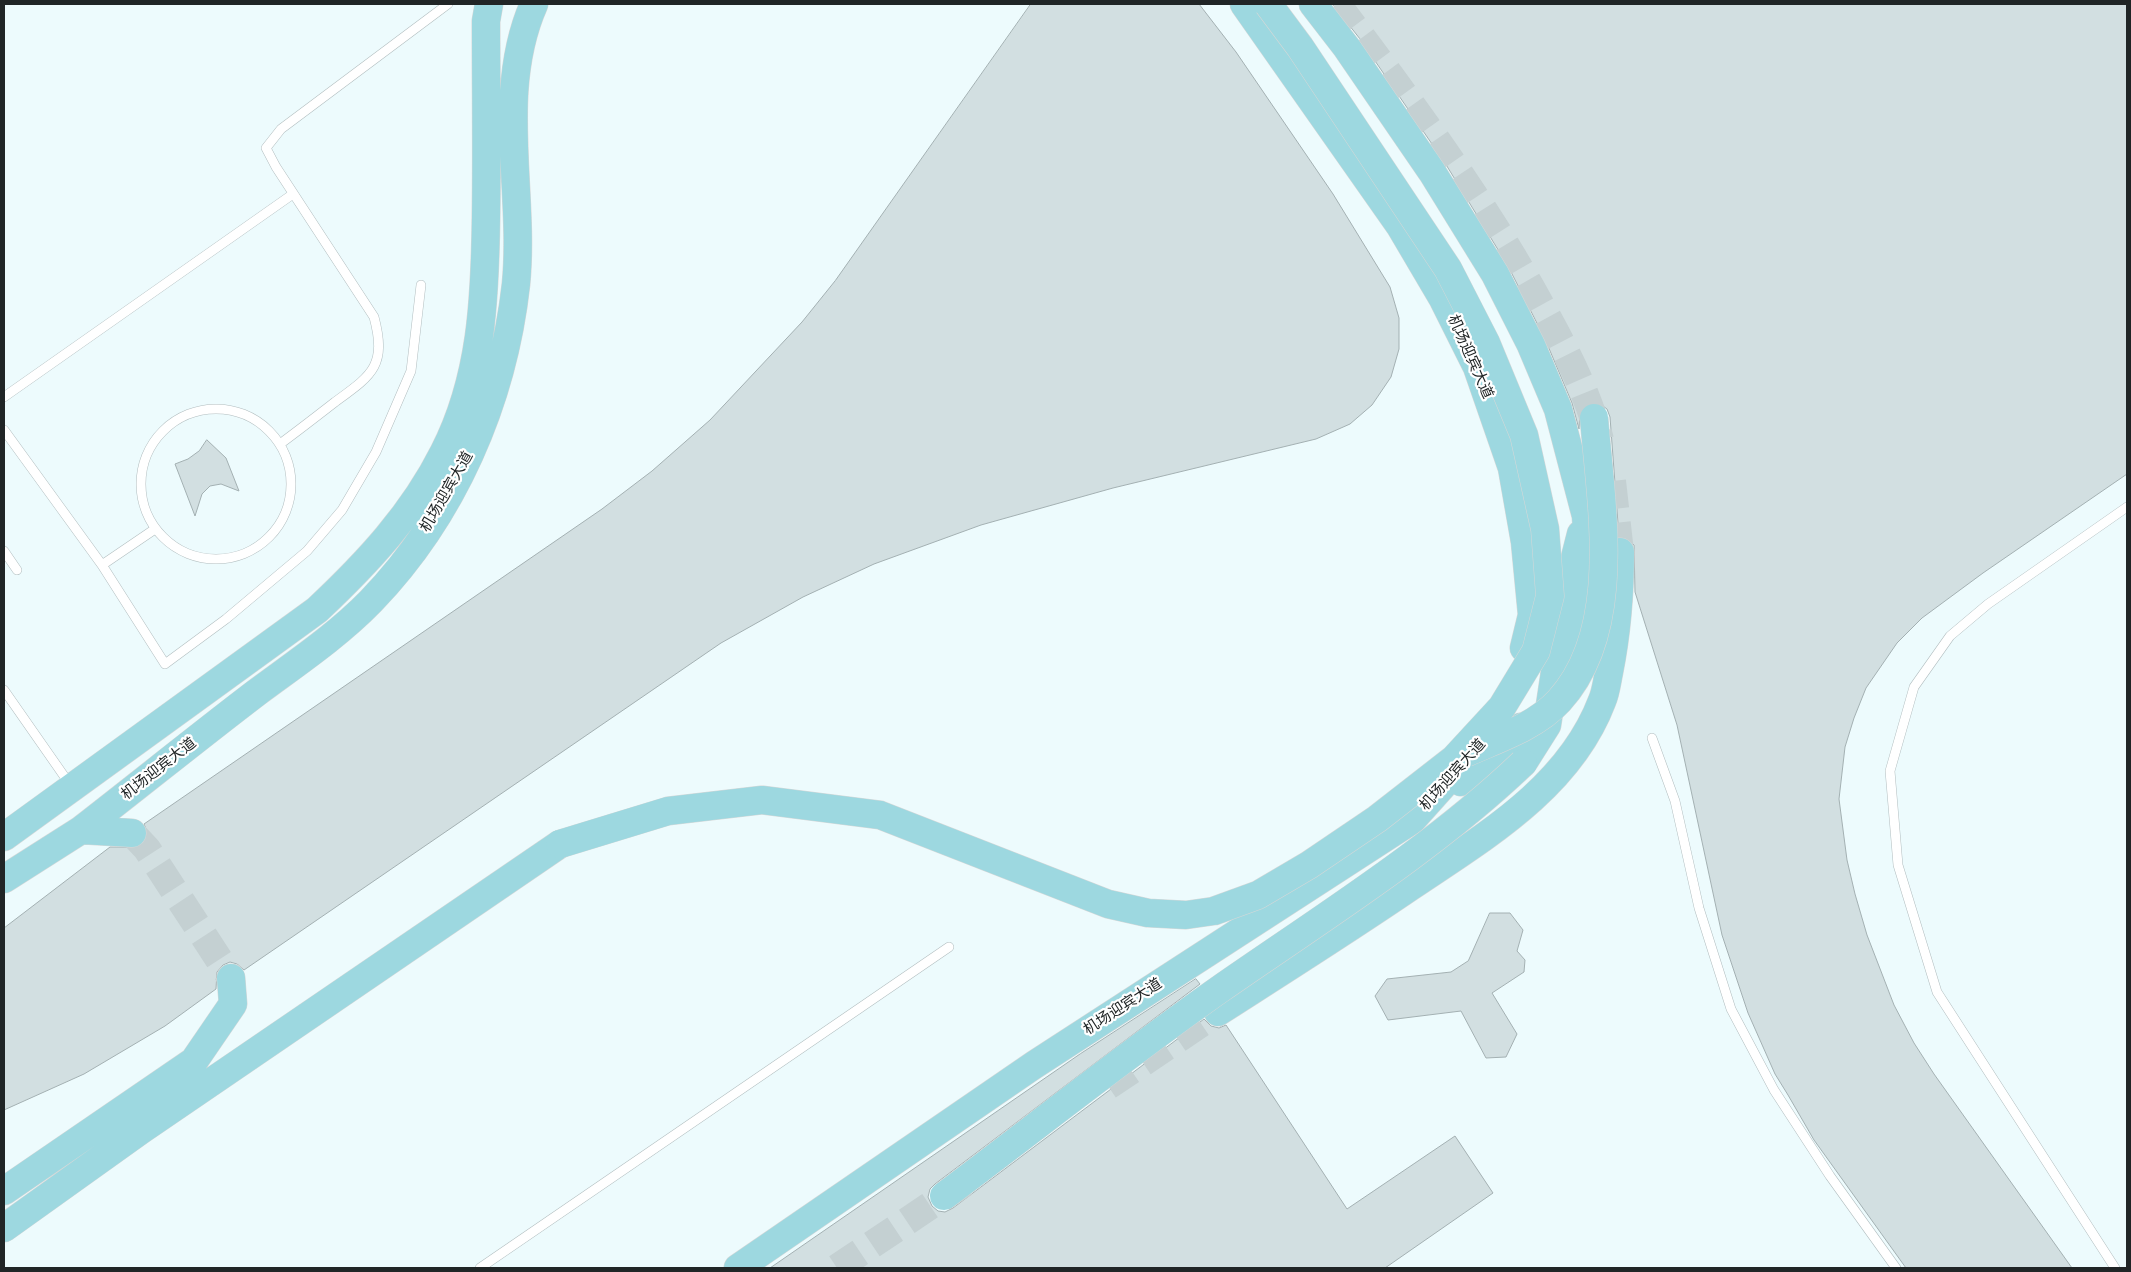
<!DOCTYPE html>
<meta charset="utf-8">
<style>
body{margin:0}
#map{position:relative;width:2131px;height:1272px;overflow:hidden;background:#edfbfd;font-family:"Space Grotesk",sans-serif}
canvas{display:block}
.frame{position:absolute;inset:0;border:5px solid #202526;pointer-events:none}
</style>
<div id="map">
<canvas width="2131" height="1272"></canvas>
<div class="frame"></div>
</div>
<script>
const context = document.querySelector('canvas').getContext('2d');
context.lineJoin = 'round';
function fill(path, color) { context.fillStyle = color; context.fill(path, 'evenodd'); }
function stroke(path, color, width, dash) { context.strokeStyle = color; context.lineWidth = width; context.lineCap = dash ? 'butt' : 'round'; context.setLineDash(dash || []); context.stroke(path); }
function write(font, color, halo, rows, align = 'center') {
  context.font = font + ' "Space Grotesk","Noto Sans SC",sans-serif'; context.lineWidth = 4.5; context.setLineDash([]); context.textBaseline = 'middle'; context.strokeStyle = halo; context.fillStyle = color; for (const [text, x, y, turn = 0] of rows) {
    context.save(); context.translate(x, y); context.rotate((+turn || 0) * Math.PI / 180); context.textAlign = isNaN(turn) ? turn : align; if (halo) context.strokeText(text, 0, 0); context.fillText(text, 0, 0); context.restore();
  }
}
const building = new Path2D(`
 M1031,4H1199L1236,52L1333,194L1390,287L1399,318V349L1391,377L1372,405L1350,424L1316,439L1113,488L981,525L874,564L803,597L721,643L244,970L237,964L230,962L223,965L217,972L216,989L165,1026L84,1074L4,1110V928L110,847H139L145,841L148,834L144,824L602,509L652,471L710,420L802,322L835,281Z
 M1333,4H2127V474L1983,573L1922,618L1897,643L1866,688L1854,718L1845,747L1839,799L1847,860L1855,894L1867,935L1894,1005L1914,1043L1934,1074L2072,1268H1906L1814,1140L1788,1095L1775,1074L1748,1013L1722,935L1677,725L1635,592L1634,545L1627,538L1619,537L1610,417L1607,409L1600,404L1592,403L1585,405L1580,412L1579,429L1572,403L1545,339L1508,266L1445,163L1360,39Z
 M207,440L226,458L239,491L221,484L210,486L202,494L195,516L175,464L188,459L199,451Z
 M1490,913H1510L1523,930L1517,951L1525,960L1524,972L1492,993L1517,1034L1506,1057L1486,1058L1461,1011L1388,1020L1375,996L1387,979L1451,972L1468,961Z
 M1196,979L1200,984L935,1184L930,1189L928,1197L932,1206L938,1211L945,1212L953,1208L1204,1019L1211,1026L1219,1028L1226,1025L1347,1209L1455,1136L1493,1193L1385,1268H770L1080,1054Z`);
fill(building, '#d2dfe1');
stroke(building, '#a3b0b2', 1);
stroke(new Path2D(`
 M1337,4C1409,100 1481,197 1539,302C1564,347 1587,390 1600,440
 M1612,481L1620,552
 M132,833L147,849L231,978
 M1108,1086L1218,1012
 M837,1268L964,1183`), '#c4d0d2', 28, [28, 14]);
const service = new Path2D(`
 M4,397L293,194
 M141 484a75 75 0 1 1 150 0a75 75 0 1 1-150 0Z
 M4,430L102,565L165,664L226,619L307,551L342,510L376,452L411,371L421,285
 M280,444C299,430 317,416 335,402C372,375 387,366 374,317L276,167L266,148L281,129L448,4
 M4,551L17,570
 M102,565L155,529
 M4,690L71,786
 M1652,738L1675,801L1699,908L1731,1009L1774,1090L1830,1176L1896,1268
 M480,1268L949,947
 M2115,1268L1937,992L1898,865L1890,771L1914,687L1950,636L1988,604L2127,507`);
const primary = new Path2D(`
 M1244,4L1400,226L1443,299L1477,367L1512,468L1525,542L1532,615L1524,648
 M1313,4L1347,48L1432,172L1495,274L1531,345L1558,409L1586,516L1590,580L1572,664L1565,679
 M1560,617L1581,534
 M1523,763L1547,725L1556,665L1560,617L1544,583
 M1461,782L1503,749L1521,727
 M81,830C139,785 197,738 256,693C295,664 337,636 371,601C453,516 503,402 516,284C525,192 495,92 534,4
 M4,837L317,610C367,563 413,514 444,452C482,378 485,298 486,217C487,151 486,86 486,21L489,4
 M4,879L81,830L132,833
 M1218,1012C1282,971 1347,930 1410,887C1484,837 1569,788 1602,701C1606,692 1607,681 1609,672C1617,632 1620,592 1620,552
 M4,1191L194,1061L233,1004L231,978
 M4,1228L141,1130L560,844
 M738,1268L1034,1065L1412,820L1471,754`);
stroke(service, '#b1bdbf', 10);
stroke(primary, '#d7d8d8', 29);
stroke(service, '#fff', 9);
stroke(primary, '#9dd8e0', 28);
const primaryBridge = new Path2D(`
 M1466,753C1497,739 1535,727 1559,701C1624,630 1601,506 1594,418
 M560,844L668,811L762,800L880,815L1108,904L1148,913L1186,915L1214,911L1258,895L1309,865L1377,819L1454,759L1502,707L1536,651L1550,596L1545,529L1524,435L1486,343L1448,269L1300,47L1268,4
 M944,1196C1036,1127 1126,1055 1220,989C1322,918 1433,849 1523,763`);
stroke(primaryBridge, '#d7d8d8', 29, []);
stroke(primaryBridge, '#9dd8e0', 28);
write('15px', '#202526', '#fff', [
 ["机场迎宾大道",1470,357,66],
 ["机场迎宾大道",447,492,-60],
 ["机场迎宾大道",159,769,-38],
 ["机场迎宾大道",1453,775,-48],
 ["机场迎宾大道",1123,1007,-33]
]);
</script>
